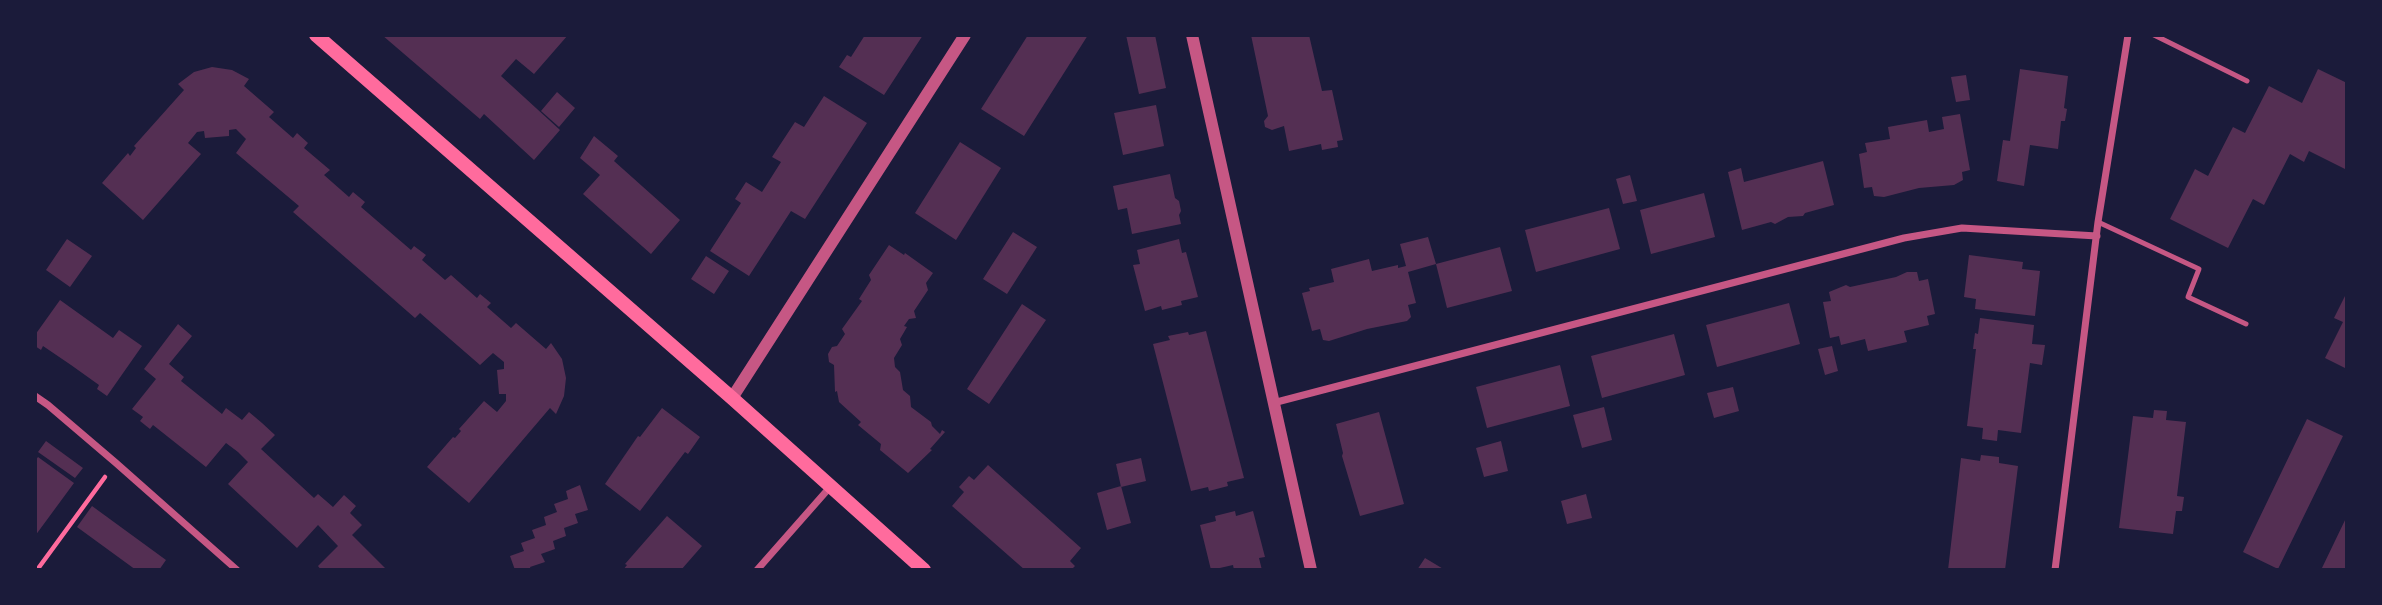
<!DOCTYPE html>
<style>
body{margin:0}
#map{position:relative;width:2382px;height:605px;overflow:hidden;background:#1b1b3a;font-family:Barlow,sans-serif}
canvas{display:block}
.frame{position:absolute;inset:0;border:37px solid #1b1b3a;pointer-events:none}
</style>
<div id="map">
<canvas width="2382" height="605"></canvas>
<div class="frame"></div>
</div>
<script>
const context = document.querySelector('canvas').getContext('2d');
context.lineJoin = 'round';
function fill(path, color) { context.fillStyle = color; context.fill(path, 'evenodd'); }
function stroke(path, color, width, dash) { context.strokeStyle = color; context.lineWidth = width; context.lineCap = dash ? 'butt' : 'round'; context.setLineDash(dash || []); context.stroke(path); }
fill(new Path2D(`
 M382,35H568L534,74L516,59L501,76L560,130L534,160L484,114L480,119Z
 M865,35H923L884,95L839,67L847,55L851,57Z
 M1028,35H1088L1024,136L981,109Z
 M1126,35H1155L1166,88L1139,94Z
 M1251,35H1309L1322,91L1332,90L1343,140L1337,141L1338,147L1322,150L1321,144L1289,151L1284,126L1272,130L1265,127L1264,121L1268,116Z
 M212,67L232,70L249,79L244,86L274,112L269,117L293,138L297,133L308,143L304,148L330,170L324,175L349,197L353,192L365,202L361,207L411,250L414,246L426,255L422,260L445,280L451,275L477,298L480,294L491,303L487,307L511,328L516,323L546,349L551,343L562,359L566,378L564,396L556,414L550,408L469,503L427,467L453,437L455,438L461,431L459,429L484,401L497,412L506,401V394H499L497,370L504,369V362L493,353L480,365L420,313L415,318L293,212L299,206L236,153L246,139L236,129L229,130V136L205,138L204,131L197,132L188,143L201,154L143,220L102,183L128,153L130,156L136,148L134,146L184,90L178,84L194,72Z
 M2020,69L2068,76L2064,108L2067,109L2065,121H2061L2058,149L2030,145L2024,186L1997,181L2003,140L2010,141Z
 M2318,69L2347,83V170L2309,151L2304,162L2290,154L2264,205L2253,199L2228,248L2170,219L2195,169L2208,176L2233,127L2245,133L2269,86L2302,103Z
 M1966,75L1970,100L1956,102L1951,77Z
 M557,92L575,108L559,127L541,111Z
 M824,96L867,123L805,219L791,211L749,276L710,251L741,203L735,199L746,182L762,192L781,162L772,157L795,122L804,127Z
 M1156,105L1164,146L1123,155L1114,113Z
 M1960,114L1970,170L1962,172L1963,180L1954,185L1919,188L1884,197L1874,196L1872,187L1864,188L1859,154L1867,152L1865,143L1890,139L1888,127L1927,120L1929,132L1944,129L1942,117Z
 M594,136L618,156L614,161L680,220L651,254L583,194L600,175L580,158Z
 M960,142L1001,168L956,240L915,213Z
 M1823,161L1834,205L1805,213L1803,216L1788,217L1775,224L1771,222L1742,230L1728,172L1741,168L1744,182Z
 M1170,174L1175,198L1179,201L1181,211L1179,215L1181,224L1132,234L1127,208L1118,210L1113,186Z
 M1630,175L1637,201L1623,204L1616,179Z
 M1704,193L1715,237L1651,254L1640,210Z
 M1609,208L1620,249L1536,272L1525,230Z
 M1013,232L1037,247L1007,294L983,279Z
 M1428,237L1436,264L1500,247L1512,291L1447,308L1436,264L1408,272L1416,303L1408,305L1411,317L1407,321L1367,329L1329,341L1323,340L1320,329L1312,331L1302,293L1310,291L1309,288L1334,282L1331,269L1369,259L1372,271L1398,265V268L1406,266L1400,244Z
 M67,239L92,256L70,287L46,270Z
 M1179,239L1182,253L1186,252L1198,297L1181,301L1182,305L1162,310L1161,306L1145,311L1133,265L1140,264L1137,250Z
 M889,245L904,255L905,253L933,273L926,283L928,290L914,311L916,318L909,319L904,326L907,327L900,339L902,345L894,358L895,367L900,372L903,390L910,396L911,407L931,422L932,426L940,434L942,430L945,432L930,449L932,450L908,473L880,450L881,444L858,425L861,422L839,402L837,391L835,392L834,365L829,362L828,354L832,347L837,346L845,334L842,329L862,301L859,299L871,280L869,275Z
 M1969,255L2023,262L2022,269L2040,271L2035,316L1975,309L1976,299L1964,297Z
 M706,256L729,271L714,294L691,279Z
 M1907,272H1917L1919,281L1928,279L1935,314L1927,316L1929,325L1904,331L1907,342L1868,351L1865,339L1841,345L1839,336L1830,338L1823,302L1831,301L1829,292L1846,285L1850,287L1896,277Z
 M2347,292V369L2325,358L2343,322L2334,318Z
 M60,300L113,338L119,330L142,346L107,396L97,389L99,385L71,365L43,346L41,350L35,346V335Z
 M1789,303L1800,344L1717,367L1706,325Z
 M1022,304L1046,320L989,404L967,389Z
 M1980,318L2034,325L2032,344L2045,345L2042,365L2030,363L2021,433L1998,430L1997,441L1982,439L1983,428L1967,426L1976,349H1973L1975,333L1978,334Z
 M178,324L192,336L169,364L184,377L181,381L222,414L226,408L242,420L249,412L262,423L275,435L261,449L314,498L318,494L333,507L344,495L356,506L350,513L362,525L352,535L387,570H321L318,566L338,546L318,525L297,548L228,484L248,462L238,452L226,443L206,467L153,425L150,429L140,421L143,417L132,409L156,379L144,369Z
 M1206,331L1244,478L1227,482L1228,486L1209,491L1208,487L1191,491L1153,344L1170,340L1168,336L1188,332L1189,335Z
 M1674,334L1685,375L1602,398L1591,356Z
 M1832,346L1838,371L1825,375L1818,349Z
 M1560,365L1570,406L1487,428L1476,387Z
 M1733,387L1739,411L1714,418L1707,393Z
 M1604,407L1612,440L1582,448L1573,415Z
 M662,408L700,437L688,454L685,452L640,511L605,484L638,436L640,437Z
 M2154,410L2167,411L2166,420L2186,422L2177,496L2184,497L2182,511H2176L2173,534L2119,528L2133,416L2153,418Z
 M1379,412L1404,504L1360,516L1342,456L1343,453L1336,424Z
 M2307,419L2343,436L2278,569L2243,552Z
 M46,441L83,468L75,478L38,452Z
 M1501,441L1508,471L1484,477L1476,448Z
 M1981,455L1999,457V463L2018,466L2005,570H1948L1961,458L1980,461Z
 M38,457L74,483L35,536V461Z
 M1141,458L1146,481L1121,487L1116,464Z
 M988,465L1081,548L1070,561L1075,566L1071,570H1025L952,506L964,492L959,487L969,476L974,480Z
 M580,485L588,510L575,514L578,523L564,528L566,536L553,541L555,549L541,554L545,562L530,567L531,570H515L510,556L524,551L521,543L535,538L532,530L546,525L544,517L557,512L554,504L568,499L566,491Z
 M1121,486L1131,523L1107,530L1097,493Z
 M1586,494L1592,518L1567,524L1561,501Z
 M92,506L166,560L159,570H136L77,527Z
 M1235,511L1236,516L1253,511L1265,557L1259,558L1262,570H1234L1233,565L1211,570L1200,525L1216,521L1215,516Z
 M667,516L702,546L681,570H623L627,565L625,564Z
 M2347,516V570H2321Z
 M1425,558L1445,570H1417Z`), '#542f53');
stroke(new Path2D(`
 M37,570L105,477`), '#ff6b9d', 4.5);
stroke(new Path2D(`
 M2154,35L2247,81
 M2098,222L2199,269L2188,297L2246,324`), '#c65784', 5);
stroke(new Path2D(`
 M35,396L48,405L116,463L237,570
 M1273,403L1904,238L1962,228L2097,236
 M757,570L831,486
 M2055,570L2098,222L2128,35`), '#c65784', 7);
stroke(new Path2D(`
 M1192,35L1311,570
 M732,398L965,35`), '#c65784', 12);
stroke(new Path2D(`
 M316,35L732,398L924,570`), '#ff6b9d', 14);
</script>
